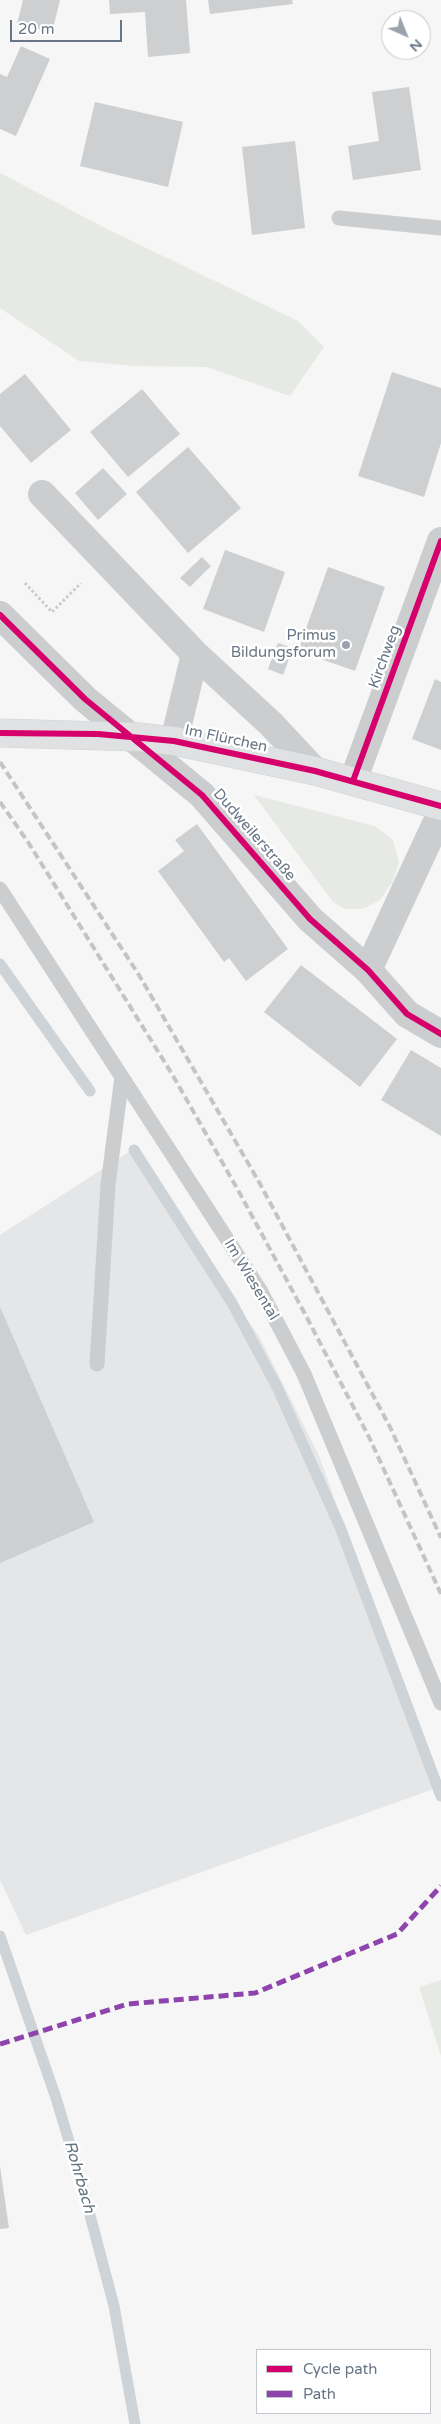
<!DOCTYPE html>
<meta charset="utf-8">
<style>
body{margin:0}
#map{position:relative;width:441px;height:2424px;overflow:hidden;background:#f6f6f6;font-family:"Varela Round",sans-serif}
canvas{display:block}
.legend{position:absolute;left:256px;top:2349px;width:175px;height:65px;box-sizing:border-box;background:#fff;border:1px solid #c3c8ce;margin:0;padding:6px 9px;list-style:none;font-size:15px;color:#687584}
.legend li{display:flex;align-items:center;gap:10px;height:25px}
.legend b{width:25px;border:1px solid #c3c8ce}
.north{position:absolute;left:381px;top:10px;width:50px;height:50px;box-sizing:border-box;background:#fff;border:1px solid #c3c8ce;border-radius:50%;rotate:136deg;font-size:14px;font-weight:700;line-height:20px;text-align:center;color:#687584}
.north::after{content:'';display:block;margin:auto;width:18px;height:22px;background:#9aa2ac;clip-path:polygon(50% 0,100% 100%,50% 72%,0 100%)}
.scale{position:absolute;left:10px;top:20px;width:112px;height:22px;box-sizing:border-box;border:2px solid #687584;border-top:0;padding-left:6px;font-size:15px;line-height:18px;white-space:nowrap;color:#687584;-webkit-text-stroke:4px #fff;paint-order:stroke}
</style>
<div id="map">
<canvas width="441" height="2424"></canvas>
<ul class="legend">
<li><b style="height:6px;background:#d6006c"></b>Cycle path</li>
<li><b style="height:6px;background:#8e44ad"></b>Path</li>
</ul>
<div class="north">N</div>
<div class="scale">20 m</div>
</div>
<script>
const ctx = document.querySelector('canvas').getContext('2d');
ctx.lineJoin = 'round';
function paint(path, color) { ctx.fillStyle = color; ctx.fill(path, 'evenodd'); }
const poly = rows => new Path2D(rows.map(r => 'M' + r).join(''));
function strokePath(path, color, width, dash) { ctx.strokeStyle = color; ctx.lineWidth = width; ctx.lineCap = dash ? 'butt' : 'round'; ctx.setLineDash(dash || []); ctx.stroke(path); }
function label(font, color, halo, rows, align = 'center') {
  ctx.font = font + ' "Varela Round",sans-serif'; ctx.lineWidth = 5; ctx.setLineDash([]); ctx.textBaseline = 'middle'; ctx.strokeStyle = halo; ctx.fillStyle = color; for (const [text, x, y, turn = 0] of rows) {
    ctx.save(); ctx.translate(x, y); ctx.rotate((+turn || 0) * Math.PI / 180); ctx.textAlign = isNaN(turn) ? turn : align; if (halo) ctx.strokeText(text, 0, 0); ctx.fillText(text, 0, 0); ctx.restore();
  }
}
paint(poly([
 [129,1152,260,1338,319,1456,439,1787,26,1935,0,1880,0,1235]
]), '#e5e6e7');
paint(poly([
 [0,173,109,230,298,321,324,347,290,396,207,367,135,366,79,361,0,308],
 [254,795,375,826,393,840,399,862,393,881,380,900,363,909,345,909,333,902],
 [441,1980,441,2056,419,1987]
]), '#e6e9e4');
strokePath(poly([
 [0,964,90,1091],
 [134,1150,232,1303,277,1387,340,1527,441,1796],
 [0,1936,56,2098,81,2181,114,2306,135,2424]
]), '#cdd3d7', 11);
paint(poly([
 [23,0,60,0,52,32,17,24],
 [109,0,186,0,190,53,148,57,145,12,110,14],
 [208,0,292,0,293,4,210,14],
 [21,46,50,59,16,136,0,129,0,74,7,77],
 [409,87,421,170,353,180,348,146,379,141,372,92],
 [95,102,183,122,168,187,80,166],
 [295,141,305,228,252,235,242,147],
 [392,372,441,388,441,443,424,497,358,476],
 [25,374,71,430,31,463,0,426,0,394],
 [142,389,180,434,128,477,90,432],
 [188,447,241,508,188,553,136,492],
 [103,468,127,494,98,520,75,493],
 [225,550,285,572,264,632,203,609],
 [202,557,211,566,190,587,180,578],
 [328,567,385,587,355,671,298,651],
 [278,643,293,648,283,675,268,669],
 [435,679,441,682,441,750,412,739],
 [197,824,288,949,246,981,229,958,224,962,158,871,184,851,175,840],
 [301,965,397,1039,360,1087,264,1012],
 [411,1050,441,1068,441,1136,381,1100],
 [0,1307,94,1522,0,1563],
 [0,2166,9,2228,0,2229]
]), '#cdcfd0');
const secondary = poly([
 [139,737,174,741,315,771,441,806]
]);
strokePath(secondary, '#d2d3d4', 29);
strokePath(poly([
 [25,583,52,612,81,583]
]), '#cacbcc', 3, [2.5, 2.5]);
strokePath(poly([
 [339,218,441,228],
 [0,889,260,1290,304,1374,441,1703],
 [97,1364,108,1185,122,1077]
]), '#cccdcf', 15);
strokePath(poly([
 [42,494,195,654,271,724,315,771],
 [0,615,85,699,202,795,310,919,368,970,407,1014,441,1034],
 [174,741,195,654],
 [353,781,441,541],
 [368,970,441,813]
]), '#cccdcf', 28);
strokePath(secondary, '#e0e1e2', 28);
strokePath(poly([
 [0,762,139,975,259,1182,390,1427,441,1538],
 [0,802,28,842,172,1074,238,1190,305,1314,369,1437,441,1594]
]), '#c3c4c5', 4, [8, 4]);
const secondaryBridge = poly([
 [0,733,139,737]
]);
strokePath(secondaryBridge, '#d2d3d4', 29, []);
strokePath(secondaryBridge, '#e0e1e2', 28);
strokePath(poly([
 [0,2044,128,2004,255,1993,397,1934,441,1886]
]), '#8e44ad', 5, [10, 5]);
strokePath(poly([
 [0,615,85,699,202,795,310,919,368,970,407,1014,441,1034],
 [0,733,98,734,174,741,315,771,441,806],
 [353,781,441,541]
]), '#d6006c', 6);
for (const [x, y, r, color] of [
 [346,645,5,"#9aa2ac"]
]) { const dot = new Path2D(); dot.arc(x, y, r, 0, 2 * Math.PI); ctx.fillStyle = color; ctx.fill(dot); strokePath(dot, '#fff', 2); }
label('15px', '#687584', '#fff', [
 ["Primus",336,636],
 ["Bildungsforum",336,653]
], 'right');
label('15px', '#687584', '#fff', [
 ["Kirchweg",385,657,-70],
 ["Im Flürchen",226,739,12],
 ["Dudweilerstraße",254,835,49],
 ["Im Wiesental",251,1280,59]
]);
label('italic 16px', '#64767f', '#fff', [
 ["Rohrbach",79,2177,74]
]);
</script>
